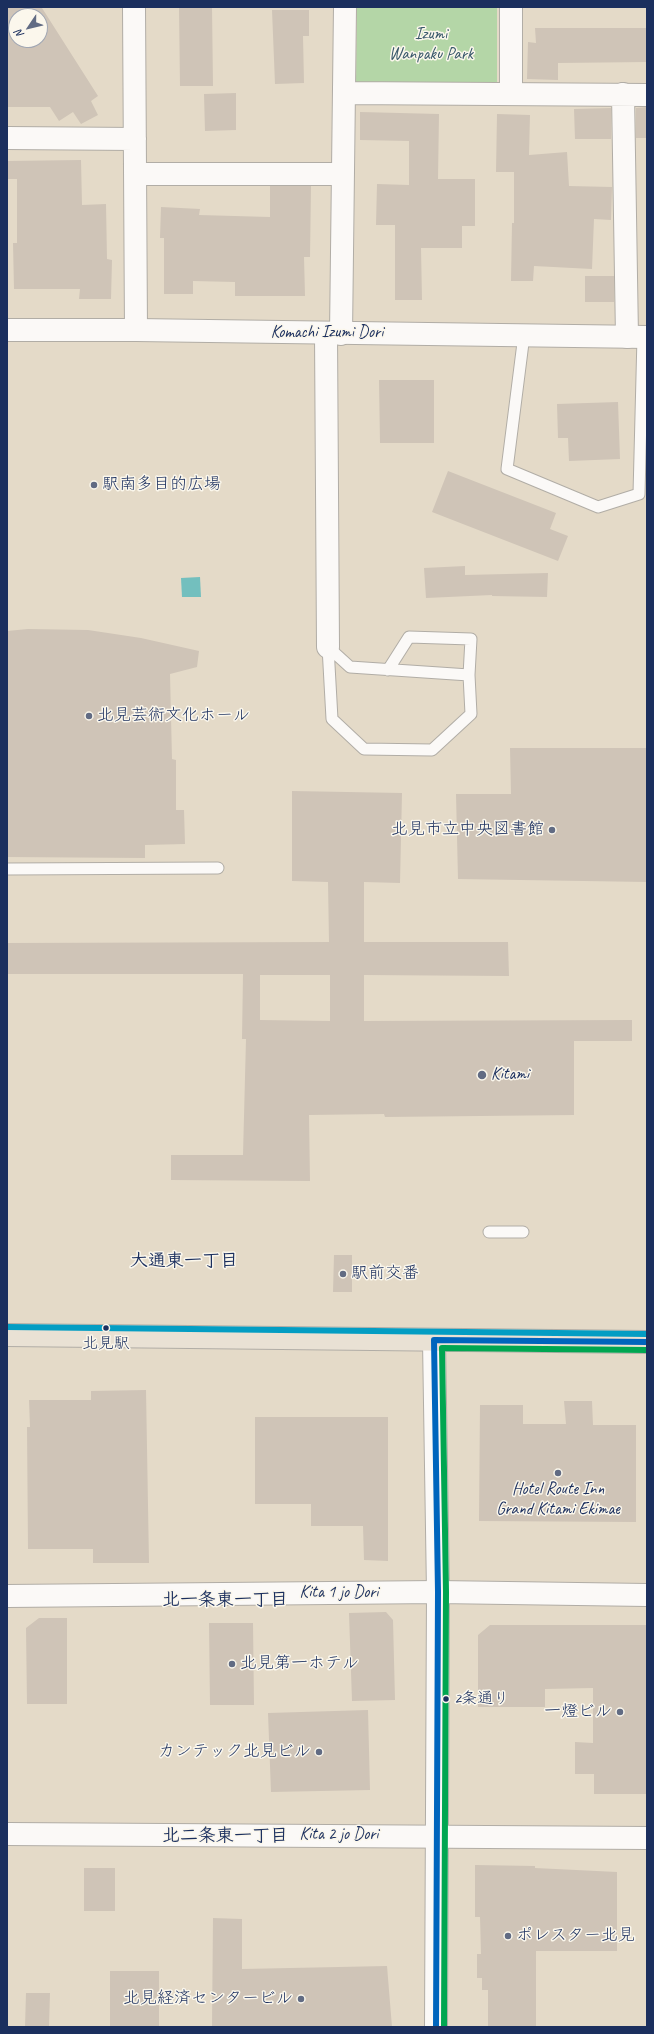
<!DOCTYPE html>
<meta charset="utf-8">
<style>
body{margin:0}
#map{position:relative;width:654px;height:2034px;overflow:hidden;background:#e4dac8;font-family:Caveat,sans-serif}
canvas{display:block}
.frame{position:absolute;inset:0;border:8px solid #1b2f5e;pointer-events:none}
.north{position:absolute;left:8px;top:8px;width:40px;height:40px;box-sizing:border-box;background:#fbf7ec;border:1px solid #a1a7b3;border-radius:50%;rotate:235deg;font-size:11px;font-weight:700;line-height:16px;text-align:center;color:#1b2f5e}
.north::after{content:'';display:block;margin:auto;width:14px;height:18px;background:#616b83;clip-path:polygon(50% 0,100% 100%,50% 72%,0 100%)}
</style>
<div id="map">
<canvas width="654" height="2034"></canvas>
<div class="frame"></div>
<div class="north">N</div>
</div>
<script>
const ctx = document.querySelector('canvas').getContext('2d');
ctx.lineJoin = 'round';
function paint(path, color) { ctx.fillStyle = color; ctx.fill(path, 'evenodd'); }
const poly = rows => new Path2D(rows.map(r => 'M' + r).join(''));
function strokePath(path, color, width, dash) { ctx.strokeStyle = color; ctx.lineWidth = width; ctx.lineCap = dash ? 'butt' : 'round'; ctx.setLineDash(dash || []); ctx.stroke(path); }
function label(font, color, halo, rows, align = 'center') {
  ctx.font = font + ' Caveat,"Klee One",sans-serif'; ctx.lineWidth = 3; ctx.setLineDash([]); ctx.textBaseline = 'middle'; ctx.strokeStyle = halo; ctx.fillStyle = color; for (const [text, x, y, turn = 0] of rows) {
    ctx.save(); ctx.translate(x, y); ctx.rotate((+turn || 0) * Math.PI / 180); ctx.textAlign = isNaN(turn) ? turn : align; if (halo) ctx.strokeText(text, 0, 0); ctx.fillText(text, 0, 0); ctx.restore();
  }
}
paint(poly([
 [357,7,497,7,497,82,356,83]
]), '#b4d6a7');
paint(poly([
 [200,577,201,597,182,597,181,578]
]), '#73bfbe');
paint(poly([
 [7,7,42,8,98,96,91,101,98,115,81,124,73,112,59,121,50,107,7,107],
 [16,16,40,16,40,40,16,40],
 [179,7,212,7,213,86,180,86],
 [272,10,309,10,309,36,303,36,304,83,275,84],
 [535,28,647,28,647,62,558,63,558,80,527,79,528,42,536,43],
 [236,93,236,130,205,131,204,94],
 [647,107,647,138,636,138,636,108],
 [611,108,611,139,575,139,574,109],
 [360,112,439,114,438,179,475,179,475,226,462,226,462,248,421,248,422,300,395,300,395,225,376,225,377,184,409,185,409,141,360,140],
 [497,114,530,115,529,155,567,152,569,186,612,187,611,220,594,219,592,269,534,266,533,281,511,281,512,223,514,223,514,172,496,172],
 [81,160,82,205,106,204,107,259,112,260,111,299,79,299,80,289,14,289,13,243,17,243,17,179,7,179,7,161],
 [270,186,311,186,310,257,304,257,305,296,235,296,235,282,193,281,193,294,164,294,164,238,160,238,161,207,200,209,199,215,270,217],
 [585,276,614,276,614,302,585,302],
 [379,380,434,380,434,443,380,443],
 [618,402,620,459,569,461,568,438,558,438,557,404],
 [448,471,556,513,550,529,568,536,558,561,432,512],
 [465,566,465,575,548,573,547,597,492,596,492,595,426,598,424,568],
 [28,629,88,630,141,638,199,651,197,667,170,674,172,759,176,760,176,810,184,810,185,844,145,845,145,858,7,857,7,631],
 [510,748,647,748,647,882,458,879,456,794,511,794],
 [292,791,402,793,400,883,364,882,364,942,508,942,509,976,364,975,364,1021,632,1020,632,1041,574,1041,574,1115,385,1117,384,1114,309,1115,310,1181,171,1180,171,1155,243,1155,246,1039,242,1039,243,974,7,974,7,943,329,942,328,882,292,881],
 [260,975,330,975,330,1021,260,1020],
 [334,1255,352,1255,352,1292,333,1292],
 [146,1390,149,1563,93,1563,93,1549,28,1549,27,1427,30,1427,29,1400,91,1400,91,1391],
 [564,1401,592,1401,593,1425,636,1425,636,1522,479,1521,480,1405,523,1405,523,1424,566,1424],
 [255,1417,388,1417,388,1561,364,1560,363,1526,311,1526,311,1504,255,1504],
 [386,1612,393,1620,395,1700,352,1701,349,1613],
 [39,1618,67,1618,67,1704,27,1704,26,1628],
 [209,1623,253,1623,254,1705,210,1705],
 [490,1625,646,1625,646,1794,594,1794,594,1774,575,1774,575,1742,593,1743,593,1688,545,1689,545,1707,478,1707,478,1635],
 [368,1710,370,1790,271,1792,268,1713],
 [475,1865,535,1866,535,1868,617,1872,617,1951,536,1951,536,2027,488,2027,488,1990,482,1990,482,1978,477,1978,477,1954,481,1954,480,1917,475,1917],
 [84,1868,115,1868,115,1911,84,1911],
 [213,1918,242,1919,242,1969,387,1966,392,2027,212,2027],
 [110,1971,159,1971,159,2027,110,2027],
 [26,1993,50,1993,49,2027,25,2027]
]), '#cfc4b7');
const service = poly([
 [524,335,507,469,598,507,639,494,643,337],
 [328,647,350,667,469,675,471,714,432,750,364,749,332,719,328,647],
 [388,670,409,637,471,639,469,675],
 [7,869,218,868],
 [489,1232,523,1232]
]);
const minor = poly([
 [134,7,136,330],
 [345,93,647,95],
 [511,94,511,7],
 [623,94,627,337],
 [7,138,135,139],
 [135,174,343,174],
 [326,334,328,647],
 [341,334,345,7],
 [7,1596,438,1592,647,1595],
 [7,1834,647,1838]
]);
const tertiary = poly([
 [7,330,136,330,647,337],
 [434,1340,438,1592,436,2027]
]);
const trunk = poly([
 [7,1335,647,1342]
]);
strokePath(service, '#b1ada6', 13);
strokePath(minor, '#b1ada6', 24);
strokePath(tertiary, '#b1ada6', 24);
strokePath(trunk, '#b1ada6', 24);
strokePath(service, '#fbf9f7', 11);
strokePath(minor, '#fbf9f7', 22);
strokePath(tertiary, '#fbf9f7', 22);
strokePath(trunk, '#e9e1d4', 22);
strokePath(poly([
 [436,2027,438,1592,434,1340,647,1342]
]), '#0065bd', 6);
strokePath(poly([
 [444,2027,446,1592,442,1348,647,1350]
]), '#00a651', 6);
strokePath(poly([
 [7,1327,647,1334]
]), '#039dc3', 6);
for (const [x, y, r, color] of [
 [94,485,4,"#616b83"],
 [89,716,4,"#616b83"],
 [552,830,4,"#616b83"],
 [482,1075,5,"#616b83"],
 [343,1274,4,"#616b83"],
 [106,1328,3.5,"#1b2f5e"],
 [558,1473,4,"#616b83"],
 [232,1664,4,"#616b83"],
 [446,1699,3.5,"#1b2f5e"],
 [620,1712,4,"#616b83"],
 [319,1752,4,"#616b83"],
 [508,1936,4,"#616b83"],
 [301,1999,4,"#616b83"]
]) { const dot = new Path2D(); dot.arc(x, y, r, 0, 2 * Math.PI); ctx.fillStyle = color; ctx.fill(dot); strokePath(dot, '#fbf7ec', 1.5); }
label('16px', '#1b2f5e', '#fbf7ec', [
 ["北見駅",106,1344],
 ["2条通り",454,1699,"left"]
]);
label('17px', '#38586a', '#fbf7ec', [
 ["Izumi",431,35],
 ["Wanpaku Park",431,55]
]);
label('17px', '#1b2f5e', '#fbf7ec', [
 ["Komachi Izumi Dori",327,333],
 ["Kita 1 jo Dori",339,1593],
 ["Kita 2 jo Dori",339,1835]
]);
label('17px', '#1b2f5e', '#fbf7ec', [
 ["駅南多目的広場",102,485],
 ["北見芸術文化ホール",97,716],
 ["北見市立中央図書館",544,830,"right"],
 ["Kitami",491,1075],
 ["駅前交番",351,1274],
 ["Hotel Route Inn",558,1490,"center"],
 ["Grand Kitami Ekimae",558,1510,"center"],
 ["北見第一ホテル",240,1664],
 ["一燈ビル",612,1712,"right"],
 ["カンテック北見ビル",311,1752,"right"],
 ["ポレスター北見",516,1936],
 ["北見経済センタービル",293,1999,"right"]
], 'left');
label('bold 18px', '#1b2f5e', '#fbf7ec', [
 ["大通東一丁目",184,1261],
 ["北一条東一丁目",225,1600],
 ["北二条東一丁目",225,1836]
]);
</script>
